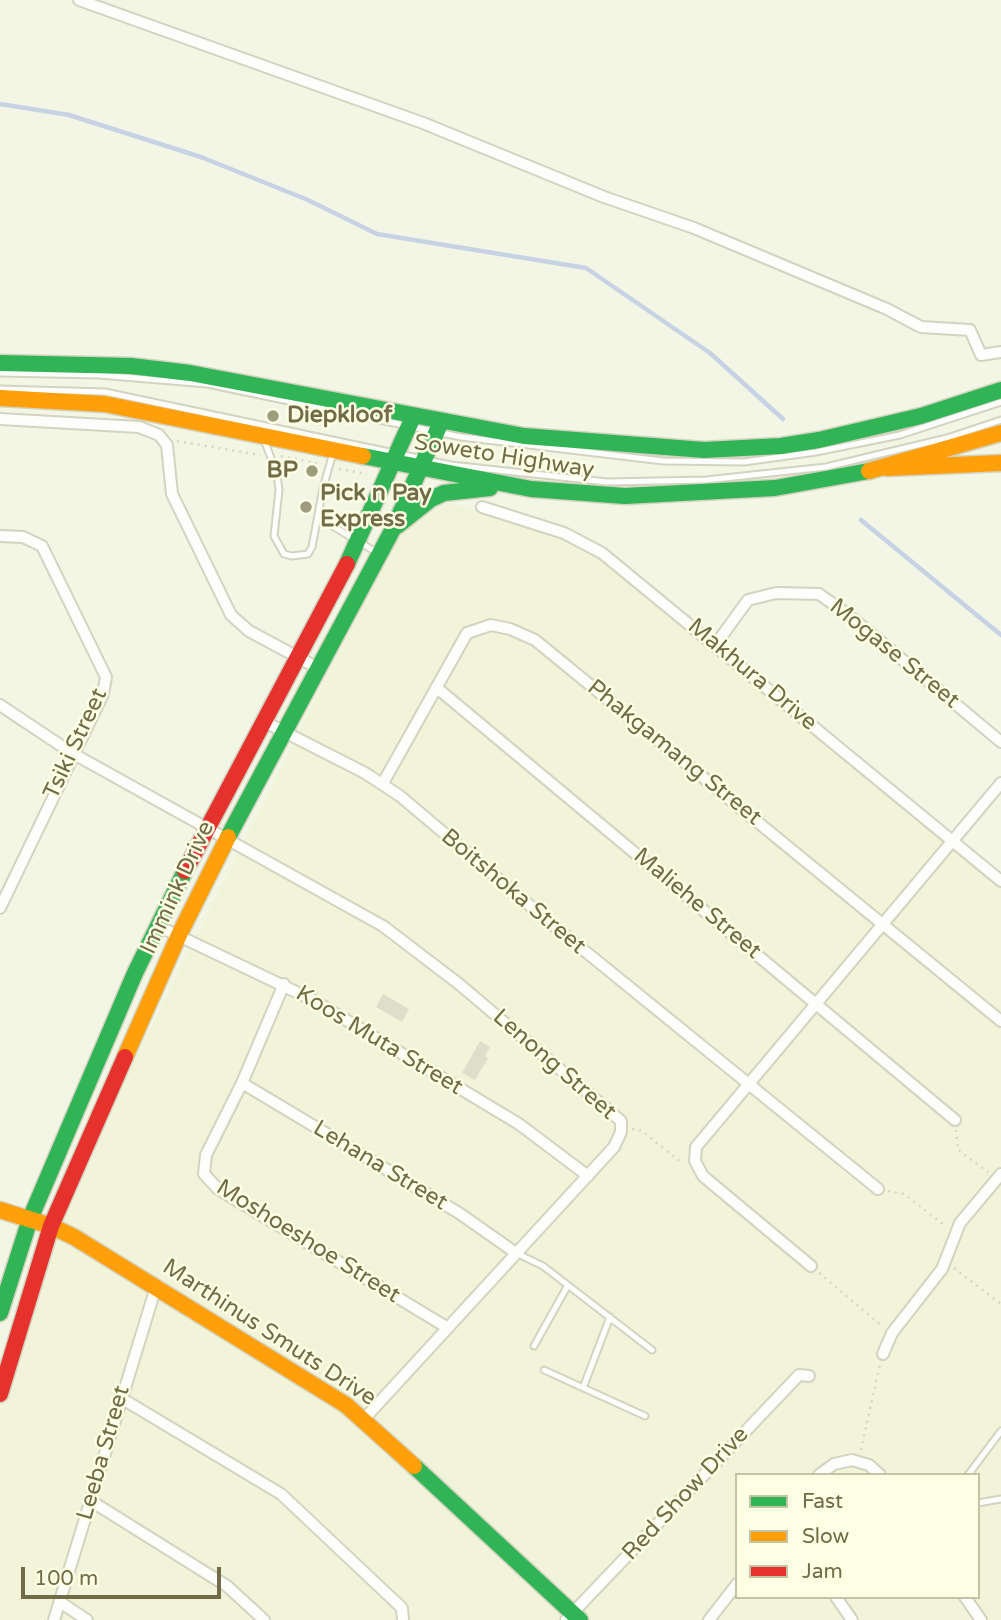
<!DOCTYPE html>
<style>
body{margin:0}
#map{position:relative;width:1001px;height:1620px;overflow:hidden;background:#f3f6e5;font-family:"Varela Round",sans-serif}
canvas{display:block}
.legend{position:absolute;left:735px;top:1473px;width:245px;height:126px;box-sizing:border-box;background:#fcffe4;border:2px solid #c4c4a5;margin:0;padding:9px 12px;list-style:none;font-size:21px;color:#716c47}
.legend li{display:flex;align-items:center;gap:14px;height:35px}
.legend b{width:35px;border:2px solid #c4c4a5}
.scale{position:absolute;left:21px;top:1567px;width:200px;height:32px;box-sizing:border-box;border:4px solid #716c47;border-top:0;padding-left:9px;font-size:21px;line-height:24px;white-space:nowrap;color:#716c47;-webkit-text-stroke:5px #fcffe4;paint-order:stroke}
</style>
<div id="map">
<canvas width="1001" height="1620"></canvas>
<ul class="legend">
<li><b style="height:9px;background:#30b455"></b>Fast</li>
<li><b style="height:9px;background:#ff9f0a"></b>Slow</li>
<li><b style="height:9px;background:#e5322d"></b>Jam</li>
</ul>
<div class="scale">100 m</div>
</div>
<script>
const ctx = document.querySelector('canvas').getContext('2d');
ctx.lineJoin = 'round';
function paint(path, color) { ctx.fillStyle = color; ctx.fill(path, 'evenodd'); }
const poly = rows => new Path2D(rows.map(r => 'M' + r).join(''));
function strokePath(path, color, width, dash) { ctx.strokeStyle = color; ctx.lineWidth = width; ctx.lineCap = dash ? 'butt' : 'round'; ctx.setLineDash(dash || []); ctx.stroke(path); }
function label(font, color, halo, rows, align = 'center') {
  ctx.font = font + ' "Varela Round",sans-serif'; ctx.lineWidth = 5; ctx.setLineDash([]); ctx.textBaseline = 'middle'; ctx.strokeStyle = halo; ctx.fillStyle = color; for (const [text, x, y, turn = 0] of rows) {
    ctx.save(); ctx.translate(x, y); ctx.rotate((+turn || 0) * Math.PI / 180); ctx.textAlign = isNaN(turn) ? turn : align; if (halo) ctx.strokeText(text, 0, 0); ctx.fillText(text, 0, 0); ctx.restore();
  }
}
paint(poly([
 [438,499,587,543,1001,884,1001,1620,0,1620,0,1394,51,1226,405,520],
 [737,1475,978,1475,978,1597,737,1597]
]), '#f1f4d8');
strokePath(poly([
 [0,104,69,115,201,157,308,200,377,234,586,268,710,353,783,419],
 [861,520,1001,635]
]), '#c7d3e4', 4.5);
paint(poly([
 [383,994,409,1009,402,1022,376,1007],
 [480,1041,490,1047,485,1056,488,1058,475,1080,462,1073]
]), '#dedecb');
const lane = poly([
 [0,373,99,375,207,384,461,437,663,461,744,462,816,452,900,435,1001,402],
 [0,389,105,392,451,465,607,482,706,480,826,467,947,438,1001,420],
 [263,437,277,474,279,490,274,536,284,554,292,556,308,554,312,547,323,488,333,453],
 [319,518,376,552],
 [516,1253,543,1266,652,1350],
 [534,1346,568,1285],
 [544,1370,645,1416],
 [583,1388,610,1317],
 [968,1475,1001,1431],
 [978,1503,1001,1499]
]);
const street = poly([
 [79,0,423,123,604,197,694,228,887,309,921,327,970,330,981,355,1001,352],
 [0,419,139,427,159,435,167,445,172,494,231,615,249,631,316,667],
 [482,507,564,533,602,553,1001,881],
 [0,536,23,537,42,546,106,677,103,694,0,908],
 [716,644,748,600,776,593,819,594,850,616,1001,742],
 [437,688,955,1120],
 [0,705,72,753,383,926,459,984,621,1121,621,1132,614,1147,364,1419],
 [263,721,365,773,400,796,559,930,878,1189],
 [383,783,467,633,491,625,510,629,535,640,1001,1021],
 [158,926,311,999,519,1124,588,1176],
 [284,984,242,1083,206,1155,204,1174,218,1189,448,1328],
 [242,1083,459,1213,516,1253],
 [811,1266,703,1176,695,1161,696,1147,1001,783],
 [883,1354,892,1333,942,1269,960,1223,1001,1174],
 [121,1398,281,1494,402,1608,403,1620],
 [819,1475,834,1464,852,1460,869,1465,880,1475],
 [91,1501,227,1586,264,1620],
 [836,1597,852,1620],
 [965,1597,981,1620],
 [60,1602,87,1620],
 [54,1620,156,1287],
 [566,1620,799,1375,809,1376],
 [709,1620,737,1584]
]);
const fast = poly([
 [0,363,131,366,190,373,524,436,704,450,781,446,819,440,921,416,1001,390],
 [363,456,531,489,625,496,775,488,869,471],
 [397,526,431,499,444,493,490,488],
 [347,564,413,417],
 [228,837,393,529,441,422],
 [0,1313,30,1219,135,973,185,871],
 [414,1466,580,1620]
]);
const slow = poly([
 [0,398,105,404,363,456],
 [887,468,1001,463],
 [869,471,1001,433],
 [125,1057,179,935,228,837],
 [0,1210,51,1226,74,1237,346,1405,414,1466]
]);
const jam = poly([
 [185,871,347,564],
 [0,1394,51,1226,125,1057]
]);
strokePath(lane, '#d3d3c0', 9);
strokePath(street, '#d3d3c0', 14);
strokePath(fast, '#d2d2bf', 19);
strokePath(slow, '#d2d2bf', 19);
strokePath(jam, '#d2d2bf', 19);
strokePath(poly([
 [177,441,260,455],
 [281,456,319,464],
 [339,469,367,474],
 [632,1129,642,1131,678,1160,685,1160],
 [956,1130,958,1150,988,1172],
 [888,1191,904,1194,947,1227],
 [954,1268,1001,1304],
 [819,1273,883,1327],
 [861,1450,880,1364]
]), '#d6d5c7', 2.5, [2, 5]);
strokePath(lane, '#fdfefb', 5);
strokePath(street, '#fdfefb', 10);
strokePath(fast, '#30b455', 16);
strokePath(slow, '#ff9f0a', 16);
strokePath(jam, '#e5322d', 16);
for (const [x, y, r, color] of [
 [273,416,7,"#9e9c7e"],
 [312,471,7,"#9e9c7e"],
 [306,507,7,"#9e9c7e"]
]) { const dot = new Path2D(); dot.arc(x, y, r, 0, 2 * Math.PI); ctx.fillStyle = color; ctx.fill(dot); strokePath(dot, '#fcffe4', 2.5); }
label('bold 23px', '#716c47', '#fcffe4', [
 ["Diepkloof",287,416],
 ["BP",298,471,"right"],
 ["Pick n Pay",320,494],
 ["Express",320,520]
], 'left');
label('23px', '#716c47', '#fcffe4', [
 ["Soweto Highway",504,457,9],
 ["Mogase Street",894,654,39],
 ["Makhura Drive",752,675,40],
 ["Tsiki Street",76,744,-65],
 ["Phakgamang Street",674,753,39],
 ["Immink Drive",178,888,-65],
 ["Boitshoka Street",513,892,40],
 ["Maliehe Street",697,904,40],
 ["Koos Muta Street",379,1041,31],
 ["Lenong Street",554,1065,41],
 ["Lehana Street",380,1166,31],
 ["Moshoeshoe Street",308,1242,32],
 ["Marthinus Smuts Drive",269,1333,33],
 ["Leeba Street",104,1453,-74],
 ["Red Show Drive",686,1494,-47]
]);
</script>
